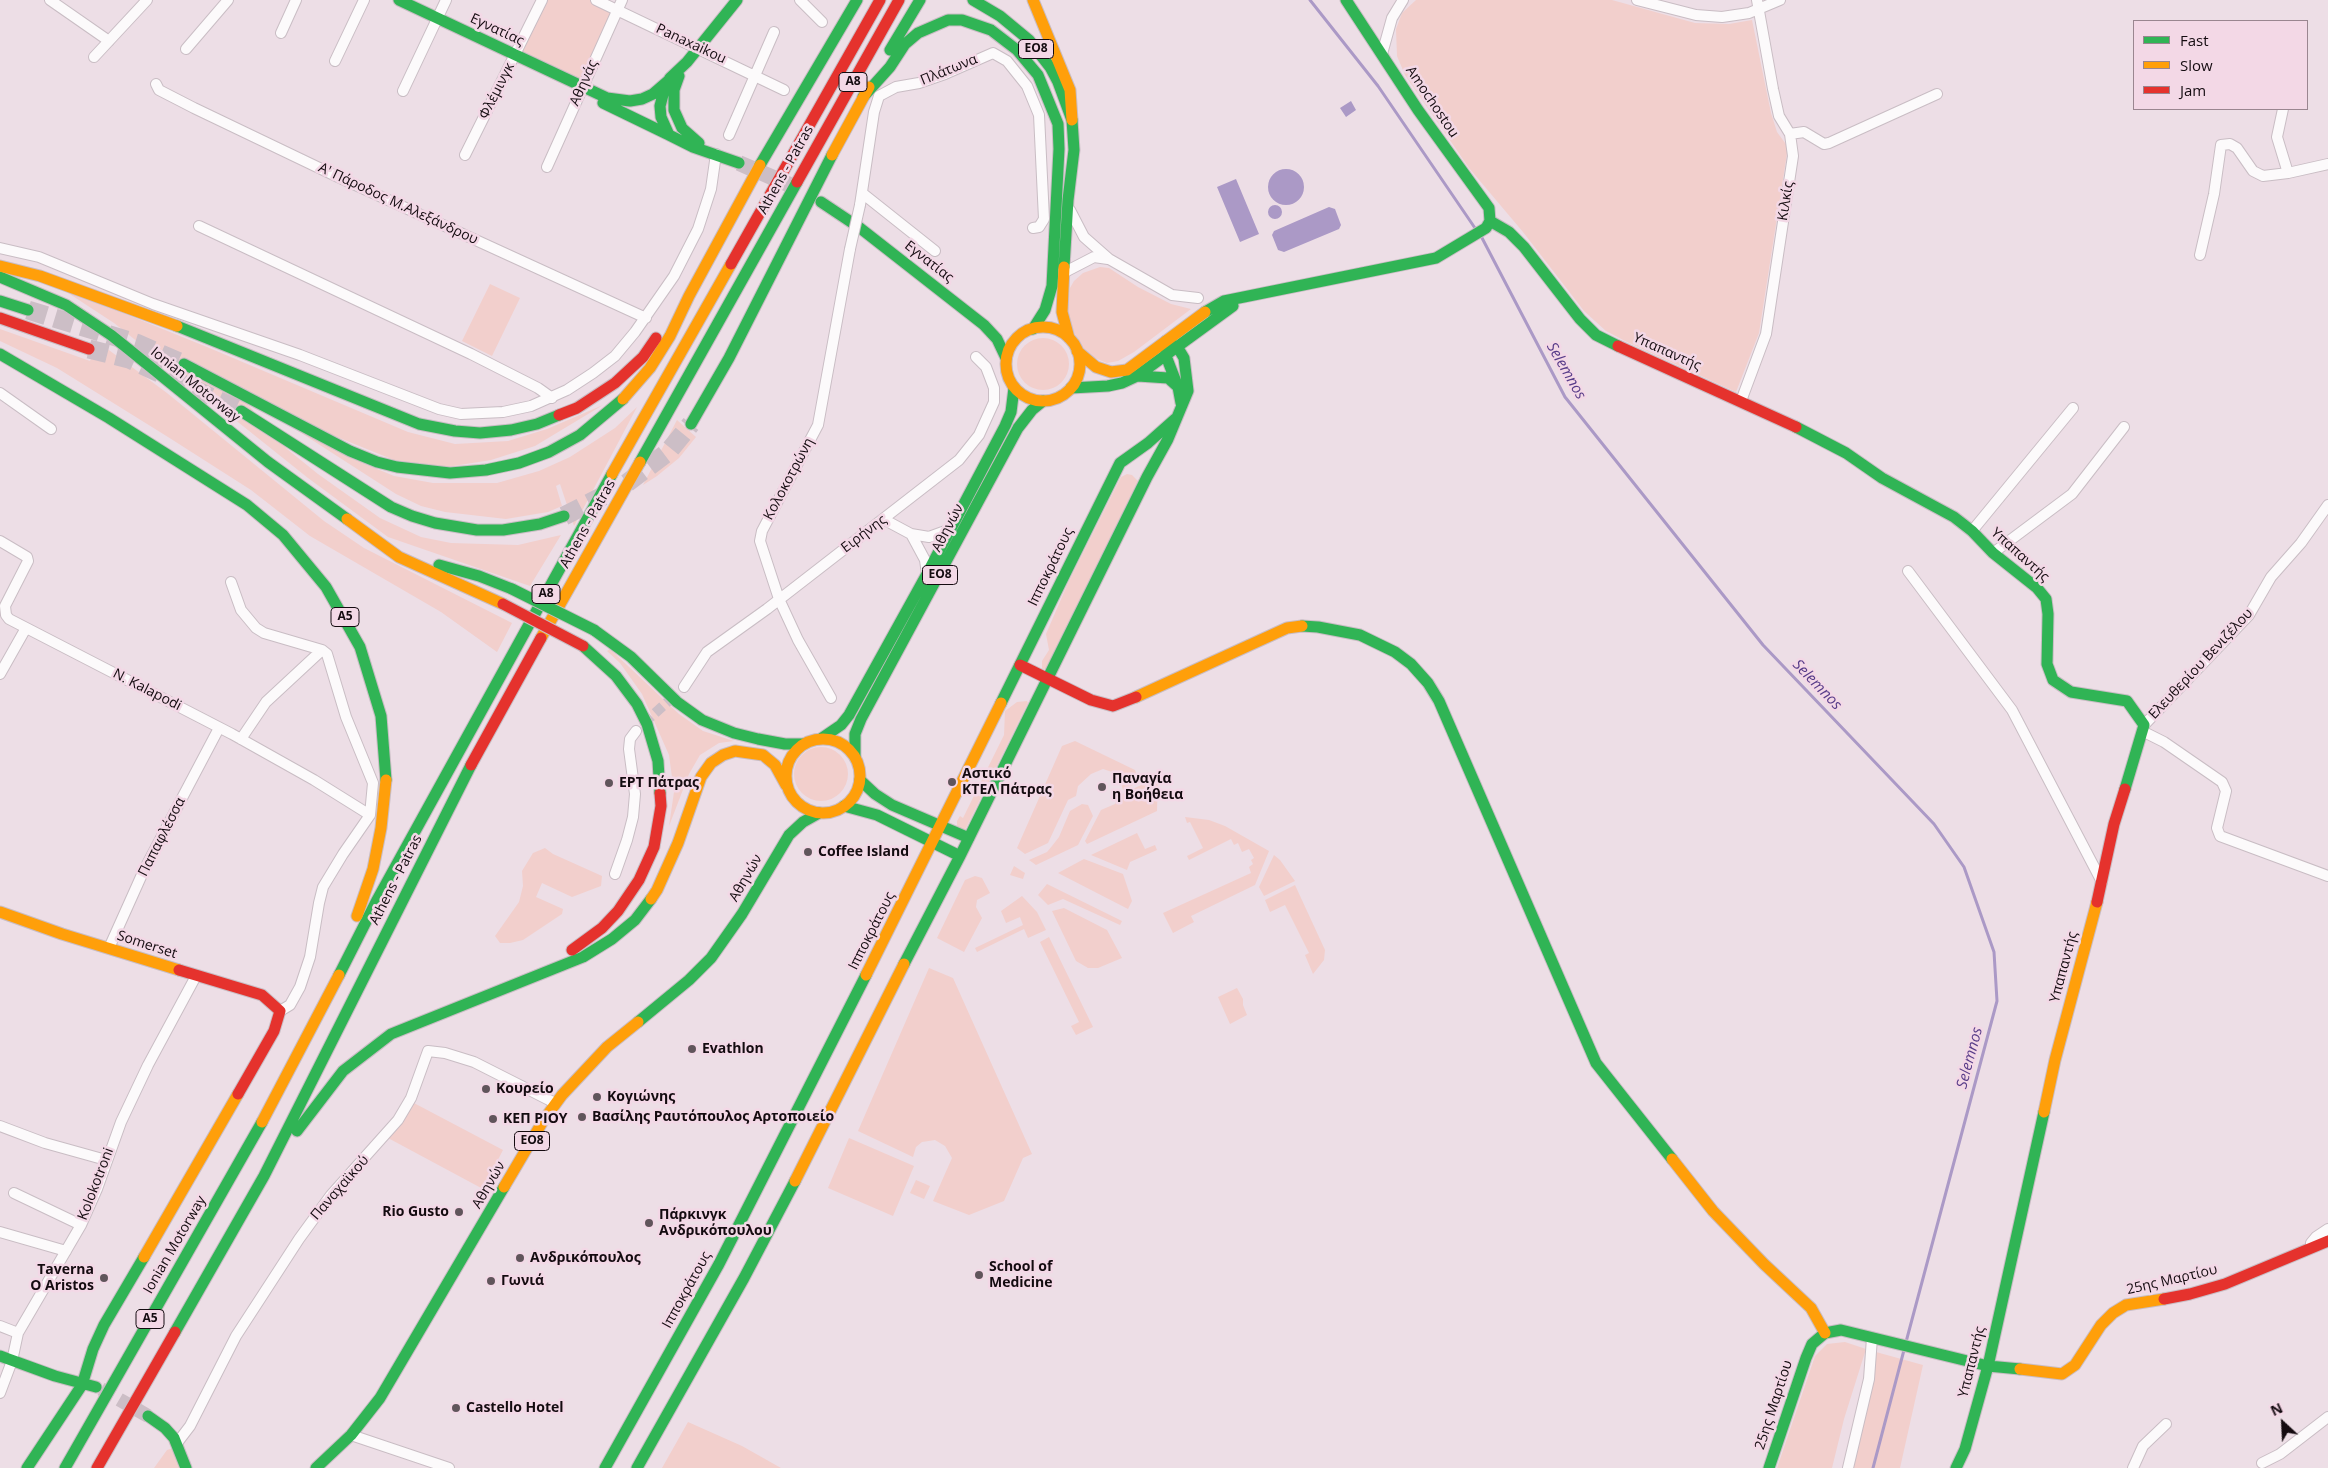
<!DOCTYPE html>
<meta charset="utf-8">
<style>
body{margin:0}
#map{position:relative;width:2328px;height:1468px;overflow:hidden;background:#eddee6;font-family:"Open Sans",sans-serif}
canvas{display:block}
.legend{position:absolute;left:2133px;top:20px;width:175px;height:90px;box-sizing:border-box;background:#f3d8e6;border:1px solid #9a8690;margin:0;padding:6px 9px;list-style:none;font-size:15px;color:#140b10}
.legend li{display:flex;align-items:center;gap:10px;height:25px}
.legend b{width:25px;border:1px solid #9a8690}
.north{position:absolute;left:2258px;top:1398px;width:50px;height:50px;-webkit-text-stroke:4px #f3d8e6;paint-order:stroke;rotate:335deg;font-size:14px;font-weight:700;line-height:20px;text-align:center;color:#140b10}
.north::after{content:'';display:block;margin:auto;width:18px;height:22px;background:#140b10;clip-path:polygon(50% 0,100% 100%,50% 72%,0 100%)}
</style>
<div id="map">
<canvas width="2328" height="1468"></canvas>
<ul class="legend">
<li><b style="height:6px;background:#30b455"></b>Fast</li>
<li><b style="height:6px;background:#ff9f0a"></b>Slow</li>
<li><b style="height:6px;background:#e5322d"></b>Jam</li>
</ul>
<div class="north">N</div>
</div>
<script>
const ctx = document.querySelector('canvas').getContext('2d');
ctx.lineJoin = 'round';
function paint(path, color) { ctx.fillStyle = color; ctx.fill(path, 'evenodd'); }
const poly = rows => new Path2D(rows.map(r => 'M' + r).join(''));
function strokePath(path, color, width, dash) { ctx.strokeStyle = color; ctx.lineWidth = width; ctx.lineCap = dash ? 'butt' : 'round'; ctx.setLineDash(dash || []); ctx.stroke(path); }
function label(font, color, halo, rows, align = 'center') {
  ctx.font = font + ' "Open Sans",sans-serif'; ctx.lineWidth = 5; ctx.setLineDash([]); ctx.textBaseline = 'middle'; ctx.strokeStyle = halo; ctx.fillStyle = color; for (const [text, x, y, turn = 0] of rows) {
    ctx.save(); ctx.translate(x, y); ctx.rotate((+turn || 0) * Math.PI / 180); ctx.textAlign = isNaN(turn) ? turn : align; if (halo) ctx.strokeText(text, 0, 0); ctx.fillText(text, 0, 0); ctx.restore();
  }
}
paint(poly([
 [542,0,596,0,618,10,582,88,515,55],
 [1416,0,1612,0,1695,23,1729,24,1752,20,1771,113,1777,132,1788,147,1759,333,1736,392,1627,342,1606,331,1584,311,1523,232,1469,168,1405,75,1397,56,1396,29,1402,13],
 [1100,267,1109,268,1138,287,1171,304,1191,309,1134,352,1118,361,1107,363,1092,357,1082,348,1067,318,1070,288,1074,281,1083,273],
 [490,284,520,298,492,356,462,341],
 [59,287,207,347,408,432,455,444,508,441,547,429,603,405,535,446,491,460,447,467,394,460,243,399,287,449,318,474,380,518,421,537,451,543,518,545,561,535,530,586,388,537,308,478,114,323],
 [0,329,90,361,98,342,167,393,324,521,364,548,512,623,497,652,441,612,310,536,251,490,168,437,57,368,0,341],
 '1017 364a26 26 0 1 1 52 0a26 26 0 1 1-52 0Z',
 [637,407,574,526,560,484,556,486,562,506,548,512,506,519,445,512,421,506,396,494,295,429,353,459,394,476,433,483,497,483,539,471,570,457,615,428],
 [677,420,696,437,679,458,657,476,643,485],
 [1127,474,1132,475,1138,481,1046,669,1042,669,1042,661,1049,650,1046,634,1068,583,1121,477],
 [610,649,679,714,703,731,734,741,719,743,700,755,689,774,669,826,674,792,669,755,642,694,620,663,607,651],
 [1027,701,1028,703,965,830,957,827,957,821,960,816,963,818,1004,735,1005,711,1017,702],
 [1075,741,1135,770,1139,782,1123,790,1118,774,1103,769,1091,774,1078,786,1076,796,1068,800,1048,843,1025,854,1017,848,1062,746],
 '794 774a27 27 0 1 1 54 0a27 27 0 1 1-54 0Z',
 [1158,777,1157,811,1087,844,1085,841,1101,810,1115,804,1120,795],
 [1082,804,1088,805,1093,816,1078,845,1036,865,1029,860,1047,852,1052,846,1059,837,1070,811],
 [1185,817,1209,820,1225,826,1269,851,1255,885,1191,916,1194,922,1173,933,1163,913,1251,873,1249,867,1253,864,1251,860,1254,858,1249,849,1242,852,1238,843,1234,845,1231,839,1189,860,1187,856,1203,848,1190,822,1187,823],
 [1137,833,1145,849,1155,845,1157,850,1130,862,1127,870,1091,855],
 [545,848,553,854,602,876,601,886,572,897,542,883,536,897,563,909,562,914,523,940,510,943,500,943,495,936,519,902,523,886,522,871,533,853],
 [1274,855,1280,860,1295,881,1264,896,1259,887],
 [1084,859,1123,874,1132,901,1128,909,1058,873],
 [1014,866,1025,873,1023,879,1010,875],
 [975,876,982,878,990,893,977,900,976,907,982,918,964,952,937,938,965,880],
 [1047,884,1122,921,1120,925,1063,899,1048,905,1038,895],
 [1295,885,1325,950,1324,960,1313,974,1305,955,1309,953,1285,905,1270,912,1265,900],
 [1022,896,1037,912,1046,930,1028,938,1024,929,977,952,975,948,1023,925,1020,917,1006,923,1001,911],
 [1064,908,1107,930,1122,958,1098,968,1088,968,1076,961,1052,911],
 [1049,937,1093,1027,1076,1035,1071,1026,1079,1022,1040,942],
 [929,968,953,978,1032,1154,1023,1158,1004,1201,969,1215,933,1201,952,1158,945,1146,935,1140,922,1142,916,1147,913,1157,858,1131],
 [1237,988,1243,999,1243,1005,1247,1015,1230,1024,1218,997],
 [412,1102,503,1150,483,1189,388,1138],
 [849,1138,914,1166,893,1216,828,1188],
 [916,1180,930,1186,924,1199,910,1193],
 [1845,1342,1866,1349,1844,1419,1832,1468,1777,1468,1815,1356,1827,1344],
 [1876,1352,1923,1365,1900,1468,1853,1468],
 [688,1422,742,1446,781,1468,662,1468],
 [173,1448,179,1468,154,1468,167,1450]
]), '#f2cfcc');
paint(poly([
 [1351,101,1356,110,1346,117,1340,108],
 '1268 187a18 18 0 1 1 36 0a18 18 0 1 1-36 0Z',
 [1236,179,1259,234,1240,242,1217,187],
 '1268 212a7 7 0 1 1 14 0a7 7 0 1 1-14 0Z',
 [1329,207,1335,209,1341,225,1339,229,1284,252,1278,250,1272,235,1274,231]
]), '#ab99c6');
strokePath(poly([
 [1310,0,1378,86,1477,231],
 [1481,236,1565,397,1763,645,1934,824,1964,867,1994,952,1997,1001,1906,1342],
 [1873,1468,1904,1350]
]), '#ab99c6', 3);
strokePath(poly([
 [644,723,674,696]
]), '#ccbec6', 10, [10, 5]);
strokePath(poly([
 [101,1389,148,1416]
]), '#ccbec6', 14, [14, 7]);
strokePath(poly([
 [739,163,790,185]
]), '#ccbec6', 16, [16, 8]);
strokePath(poly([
 [28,310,136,343,184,364],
 [89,349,129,359,241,411],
 [627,483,668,452,691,424],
 [564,516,603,496]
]), '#ccbec6', 19, [19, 9]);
const street = poly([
 [50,0,109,41],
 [596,0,784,90],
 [800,0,822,22],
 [1637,0,1696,15,1722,17,1749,13,1780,0],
 [281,33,296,0],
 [186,49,228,0],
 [1382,54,1392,18,1403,0],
 [94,57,147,0],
 [335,61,364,0],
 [156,84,159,90,194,108,338,177,646,318],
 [403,91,446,0],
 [2283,109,2277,137,2288,173],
 [1790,134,1804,132,1824,144,1829,143,1937,94],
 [729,135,774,32],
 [465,155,542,0],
 [547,167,622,0],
 [862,193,935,251],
 [860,205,874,112,879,96,896,87,919,83,945,74,993,53,1007,61,1027,86,1039,115,1044,219,1039,227,1033,228],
 [1070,210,1084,237,1109,259,1172,295,1198,298],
 [199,226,471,354,538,388,552,398],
 [0,248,39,257,153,304,300,355,439,409,461,414,503,412,531,406,567,390,593,373,615,356,635,332,674,276,698,229,711,189,716,154],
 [2200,255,2214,194,2221,145,2230,144,2237,148,2253,171,2263,176,2288,173,2328,164],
 [1065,272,1094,257,1108,259],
 [0,393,51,429],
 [1741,401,1766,334,1793,156,1790,134,1779,116,1773,89,1757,0],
 [883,519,911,534,929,537,951,529],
 [1972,531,2073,408],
 [911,534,925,560,927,574],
 [0,541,27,557,28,561,5,606,6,615,9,619,232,734,314,780,370,815],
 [1993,553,2072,494,2124,427],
 [1908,571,2012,710,2102,882],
 [231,582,241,610,256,628,264,633,322,650,327,654,346,717,373,783,370,815,343,854,323,887,319,903,310,957,300,987,290,1005,280,1011],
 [0,674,26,628],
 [684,687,707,652,767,609,959,460,979,435,994,402,994,388,986,367,976,357],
 [831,698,798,640,779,599,760,541,762,531,818,425,850,249],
 [2144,725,2249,615,2271,577,2301,543,2328,505],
 [2142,731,2164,742,2222,782,2226,791,2217,828,2220,836,2328,876],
 [241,739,266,702,322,650],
 [615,874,627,840,633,817,635,794,629,749,630,739,636,731],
 [109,948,144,870,219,728],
 [0,1126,45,1143,106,1160],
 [14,1193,81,1225],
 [0,1232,66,1251],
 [2312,1247,2311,1243,2316,1237,2328,1229],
 [0,1326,18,1333],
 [0,1393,12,1361,18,1333,81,1225,97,1189,121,1122,148,1065,196,976],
 [351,1435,449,1468],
 [177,1443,190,1426,236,1336,299,1239,331,1195,398,1120,411,1098,428,1051,445,1053,474,1062,555,1103],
 [2262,1463,2280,1454,2328,1417],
 [1848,1468,1869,1379,1872,1338],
 [2133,1468,2143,1446,2166,1424]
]);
const fast = poly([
 [399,0,607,98,630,101,642,99,653,94,668,81],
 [737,0,687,62,670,78,665,87,660,106,661,117,669,135,693,147,739,163],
 [973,0,1000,16,1029,40,1050,67,1058,82,1072,120,1074,150,1068,200,1064,267],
 [1346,0,1418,110,1489,208,1490,221],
 [890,50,920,0],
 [679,76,674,90,674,110,682,128,699,143],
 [863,97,890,67,905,44,918,33,948,20,962,20,991,30,1017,50,1038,75,1058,124,1059,149,1052,286,1045,310,1033,329],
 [603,103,669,135],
 [760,165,857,0],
 [821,202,860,228,984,325,997,339,1006,358],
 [0,277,66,305,111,335,268,462,347,519],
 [0,301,28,310],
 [1205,312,1224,301,1436,258,1486,228,1490,221,1509,232,1524,247,1580,319,1596,335,1618,346],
 [177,326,419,424,455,431,480,433,511,430,537,424,559,415],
 [1166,347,1166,356,1178,387,1181,403],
 [0,354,109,418,247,505,283,535,326,587,360,647,381,716,386,780],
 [184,364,350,451,377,462,397,467,450,473,486,470,519,463,549,452,580,435,623,399],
 [1138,376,1168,378,1178,387],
 [1071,388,1108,386,1122,383,1137,376,1233,306],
 [241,411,391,507,412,516,435,523,477,530,503,530,540,524,564,516],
 [691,424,729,358,832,155],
 [1796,427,1846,453,1882,478,1954,517,1972,531,1993,553,2037,588,2046,599,2048,614,2047,664,2053,680,2071,692,2127,701,2144,725,2125,789],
 [640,462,797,182],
 [439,565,479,576,512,589],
 [1302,626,1318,627,1360,635,1395,652,1411,664,1428,683,1439,701,1596,1063,1672,1159],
 [594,630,631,657,677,702,702,720,734,733,758,739,785,744,803,744],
 [583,646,616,676,637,704,647,724,658,761,660,793],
 [1001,703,1120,463,1148,443,1175,419],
 [822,738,841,725,849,715,927,574,1005,426,1011,412,1014,388],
 [855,756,855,734,861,719,1018,428,1032,410,1043,401],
 [860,780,875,794,892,805,969,838],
 [844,806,877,815,960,856],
 [904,964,960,856,1147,477,1168,439,1188,391,1184,358,1178,348,1166,341],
 [339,975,376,902,612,474],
 [638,1022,689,980,711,958,742,914,789,835,803,822,819,813],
 [297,1131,343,1071,391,1034,583,957,612,939,635,920,651,899],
 [175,1332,264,1176,471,765],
 [0,1356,55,1376,96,1387],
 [148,1416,165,1428,174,1438,186,1468],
 [27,1468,82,1385,93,1349,104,1325,144,1257],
 [65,1468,262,1122],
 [316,1468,351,1435,380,1398,504,1187],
 [605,1468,719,1264,866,975],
 [637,1468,744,1278,795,1181],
 [1769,1468,1806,1358,1812,1344,1825,1333,1841,1330,1988,1366,2020,1369],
 [1956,1468,1965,1449,1988,1366,2044,1112]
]);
const slow = poly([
 [1033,0,1070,90,1072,120],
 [832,155,869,87],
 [0,266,40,276,177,326],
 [1064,267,1062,312,1069,338],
 '1006 364a37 37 0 1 1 74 0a37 37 0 1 1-74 0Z',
 [1077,351,1096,367,1111,372,1127,370,1205,312],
 [623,399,650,368,670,336,689,296,760,165],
 [612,474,731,264],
 [347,519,399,557,503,604],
 [541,638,640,462],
 [1136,697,1287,628,1302,626],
 '786 776a37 37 0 1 1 74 0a37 37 0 1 1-74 0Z',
 [651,899,657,890,678,843,701,777,711,763,723,755,735,751,763,755,775,765,786,785],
 [0,912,62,934,179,970],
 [357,916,373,869,381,828,386,780],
 [866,975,1001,703],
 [2044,1112,2055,1060,2097,902],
 [262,1122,339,975],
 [1672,1159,1713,1211,1764,1264,1811,1308,1825,1333],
 [795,1181,904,964],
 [504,1187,543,1121,562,1095,607,1047,638,1022],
 [144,1257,238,1094],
 [2020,1369,2062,1374,2075,1365,2101,1325,2113,1313,2126,1305,2164,1299]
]);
const jam = poly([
 [797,182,899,0],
 [731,264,880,0],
 [0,318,89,349],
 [1618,346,1796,427],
 [559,415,577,408,615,383,643,357,656,338],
 [1020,665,1091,700,1113,706,1136,697],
 [471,765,541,638],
 [2097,902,2114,824,2125,789],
 [572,950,602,928,618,911,639,880,654,847,661,806,660,793],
 [179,970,262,995,280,1011,274,1031,238,1094],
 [2164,1299,2190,1294,2225,1284,2328,1241],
 [97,1468,175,1332]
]);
strokePath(street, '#c9bdc4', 12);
strokePath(fast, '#c9bdc4', 13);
strokePath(slow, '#c9bdc4', 13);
strokePath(jam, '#c9bdc4', 13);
strokePath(street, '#fcfafb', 10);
strokePath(fast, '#30b455', 11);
strokePath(slow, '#ff9f0a', 11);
strokePath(jam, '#e5322d', 11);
const streetBridge = poly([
 [850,249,860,205]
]);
const fastBridge = poly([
 [512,589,594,630]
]);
const jamBridge = poly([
 [503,604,583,646]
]);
strokePath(streetBridge, '#c9bdc4', 12, []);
strokePath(fastBridge, '#c9bdc4', 13, []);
strokePath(jamBridge, '#c9bdc4', 13, []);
strokePath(streetBridge, '#fcfafb', 10);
strokePath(fastBridge, '#30b455', 11);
strokePath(jamBridge, '#e5322d', 11);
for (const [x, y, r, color] of [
 [952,782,5,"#60555b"],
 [609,783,5,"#60555b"],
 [1102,787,5,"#60555b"],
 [808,852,5,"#60555b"],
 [692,1049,5,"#60555b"],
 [486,1089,5,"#60555b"],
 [597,1097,5,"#60555b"],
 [582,1117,5,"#60555b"],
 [493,1119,5,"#60555b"],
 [459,1212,5,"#60555b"],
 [649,1223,5,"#60555b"],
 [520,1258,5,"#60555b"],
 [979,1275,5,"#60555b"],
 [104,1278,5,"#60555b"],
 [491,1281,5,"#60555b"],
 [456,1408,5,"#60555b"]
]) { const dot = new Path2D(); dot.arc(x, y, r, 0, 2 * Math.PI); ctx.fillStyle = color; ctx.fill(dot); strokePath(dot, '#f3d8e6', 2); }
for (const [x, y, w] of [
 [1036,49,35],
 [853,82,28],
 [940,575,35],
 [546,594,28],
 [345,617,28],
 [532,1141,35],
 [150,1319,28]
]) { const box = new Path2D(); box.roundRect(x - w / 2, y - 9.5, w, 19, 4); ctx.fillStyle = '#f3d8e6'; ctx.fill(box); strokePath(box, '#140b10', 1); }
label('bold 12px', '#140b10', null, [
 ["ΕΟ8",1036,49],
 ["Α8",853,82],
 ["ΕΟ8",940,575],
 ["Α8",546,594],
 ["Α5",345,617],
 ["ΕΟ8",532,1141],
 ["Α5",150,1319]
]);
label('14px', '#140b10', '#f3d8e6', [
 ["Εγνατίας",497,30,25],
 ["Panaxaikou",691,44,25],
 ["Πλάτωνα",949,70,-22],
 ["Αθηνάς",584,83,-66],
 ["Φλέμινγκ",497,91,-63],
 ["Amochostou",1432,102,56],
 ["Athens - Patras",786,170,-61],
 ["Κιλκίς",1786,201,-81],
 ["Α' Πάροδος Μ.Αλεξάνδρου",398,204,25],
 ["Εγνατίας",929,262,38],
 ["Υπαπαντής",1667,352,24],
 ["Ionian Motorway",195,385,39],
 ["Κολοκοτρώνη",789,479,-62],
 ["Athens - Patras",588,524,-61],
 ["Αθηνών",948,528,-62],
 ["Ειρήνης",864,534,-37],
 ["Υπαπαντής",2020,555,42],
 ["Ιπποκράτους",1051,567,-64],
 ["Ελευθερίου Βενιζέλου",2201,664,-47],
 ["N. Kalapodi",147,690,27],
 ["Παπαφλέσσα",162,837,-63],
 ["Αθηνών",746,878,-60],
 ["Athens - Patras",396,880,-63],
 ["Ιπποκράτους",872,931,-63],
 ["Somerset",147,945,18],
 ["Υπαπαντής",2064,967,-75],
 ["Kolokotroni",96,1184,-69],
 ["Αθηνών",489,1185,-60],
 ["Παναχαϊκού",340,1188,-49],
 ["Ionian Motorway",175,1245,-60],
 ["25ης Μαρτίου",2172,1280,-13],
 ["Ιπποκράτους",687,1290,-61],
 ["Υπαπαντής",1972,1362,-76],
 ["25ης Μαρτίου",1774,1405,-72]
]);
label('bold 14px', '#140b10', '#f3d8e6', [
 ["Αστικό",962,774],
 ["ΚΤΕΛ Πάτρας",962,790],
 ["Παναγία",1112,779],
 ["η Βοήθεια",1112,795],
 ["ΕΡΤ Πάτρας",619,783],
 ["Coffee Island",818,852],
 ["Evathlon",702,1049],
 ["Κουρείο",496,1089],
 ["Κογιώνης",607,1097],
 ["Βασίλης Ραυτόπουλος Αρτοποιείο",592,1117],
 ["ΚΕΠ ΡΙΟΥ",503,1119],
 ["Rio Gusto",449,1212,"right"],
 ["Πάρκινγκ",659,1215],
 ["Ανδρικόπουλου",659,1231],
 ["Ανδρικόπουλος",530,1258],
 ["School of",989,1267],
 ["Medicine",989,1283],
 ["Taverna",94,1270,"right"],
 ["O Aristos",94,1286,"right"],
 ["Γωνιά",501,1281],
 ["Castello Hotel",466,1408]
], 'left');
label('italic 15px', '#583c89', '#f3d8e6', [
 ["Selemnos",1566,371,60],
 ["Selemnos",1817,685,46],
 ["Selemnos",1970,1058,-75]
]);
</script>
